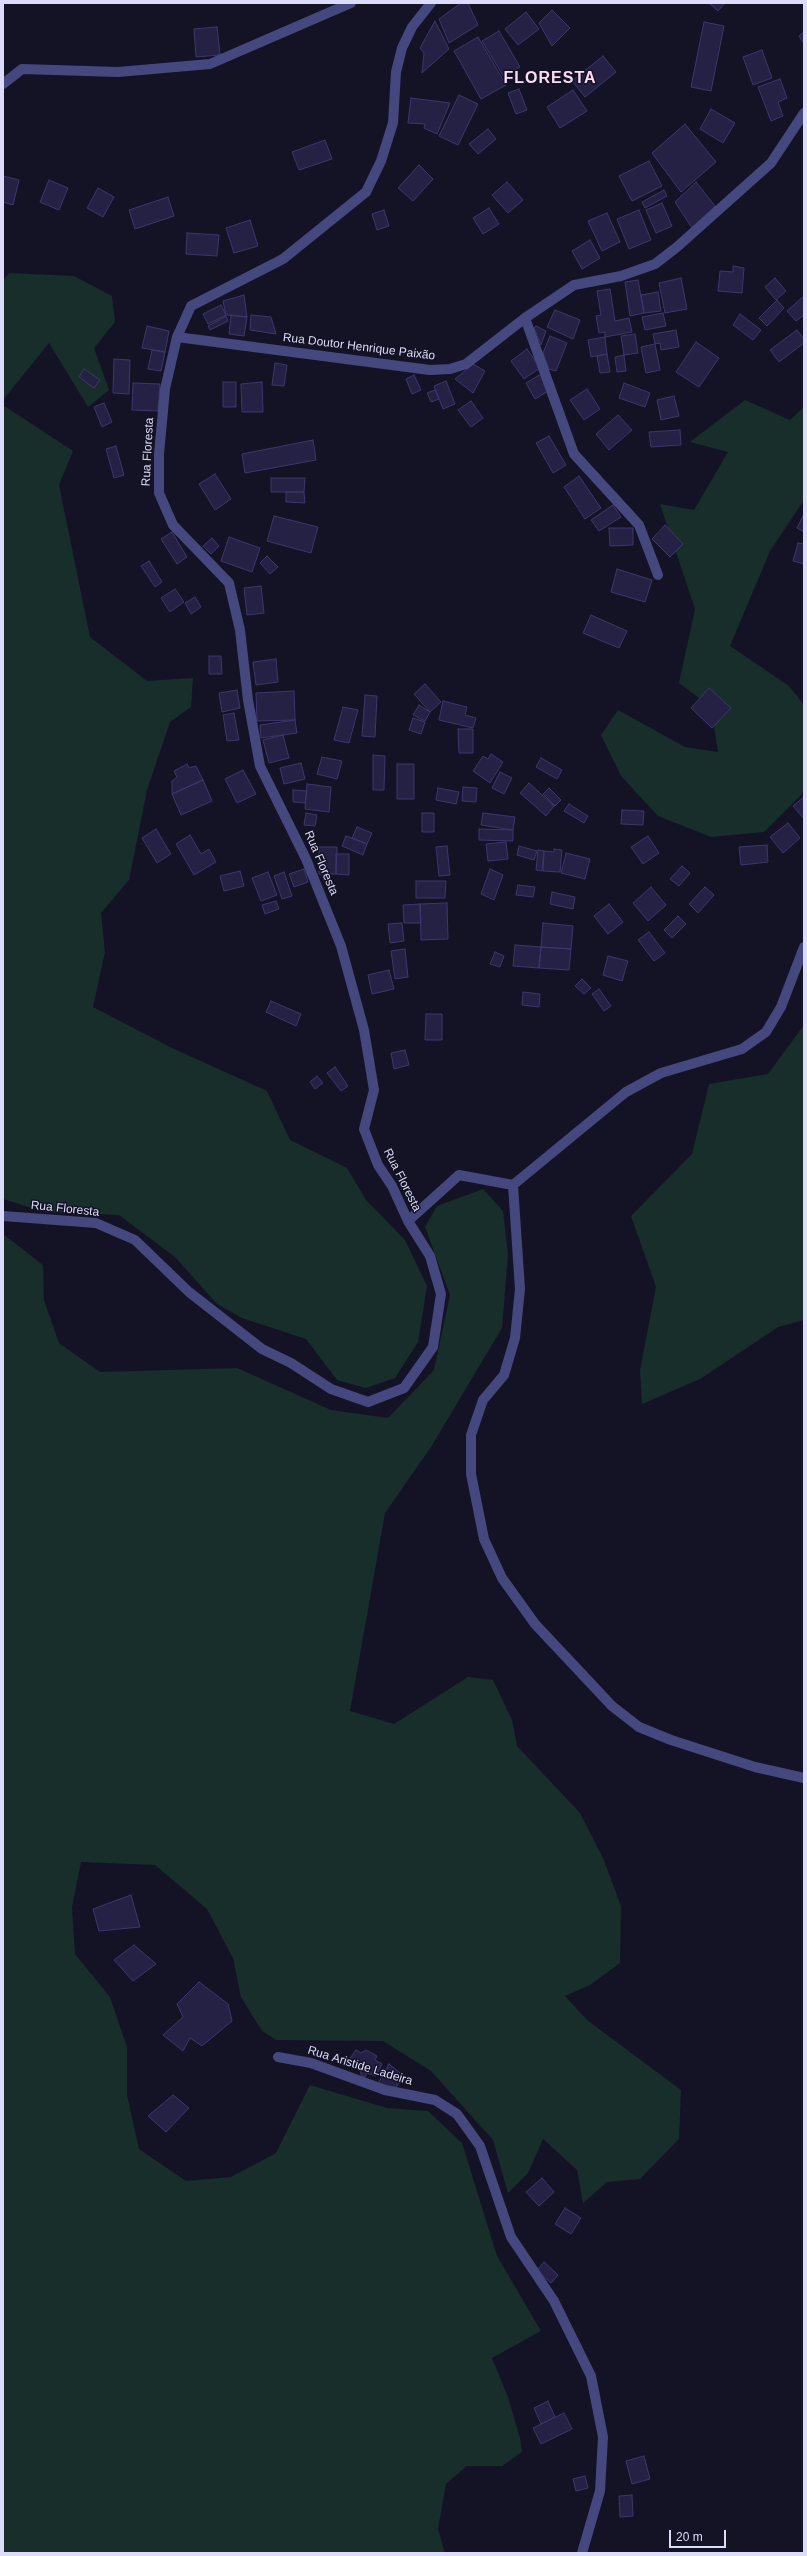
<!DOCTYPE html>
<meta charset="utf-8">
<style>
body{margin:0}
#map{position:relative;width:807px;height:2556px;overflow:hidden;background:#141325;font-family:Arial,sans-serif}
canvas{display:block}
.frame{position:absolute;inset:0;border:4px solid #dcdcfa;pointer-events:none}
.scale{position:absolute;left:669px;top:2530px;width:57px;height:18px;box-sizing:border-box;border:2px solid #dcdcfa;border-top:0;padding-left:5px;font-size:12px;line-height:14px;white-space:nowrap;color:#dcdcfa;-webkit-text-stroke:3px #141325;paint-order:stroke}
</style>
<div id="map">
<canvas width="807" height="2556"></canvas>
<div class="frame"></div>
<div class="scale">20 m</div>
</div>
<script>
const ctx = document.querySelector('canvas').getContext('2d');
ctx.lineJoin = 'round';
function paint(path, color) { ctx.fillStyle = color; ctx.fill(path, 'evenodd'); }
const poly = rows => new Path2D(rows.map(r => 'M' + r).join(''));
function strokePath(path, color, width, dash) { ctx.strokeStyle = color; ctx.lineWidth = width; ctx.lineCap = dash ? 'butt' : 'round'; ctx.setLineDash(dash || []); ctx.stroke(path); }
function label(font, color, halo, rows, align = 'center') {
  ctx.font = font + ' Arial,sans-serif'; ctx.lineWidth = 3; ctx.setLineDash([]); ctx.textBaseline = 'middle'; ctx.strokeStyle = halo; ctx.fillStyle = color; for (const [text, x, y, turn = 0] of rows) {
    ctx.save(); ctx.translate(x, y); ctx.rotate((+turn || 0) * Math.PI / 180); ctx.textAlign = isNaN(turn) ? turn : align; if (halo) ctx.strokeText(text, 0, 0); ctx.fillText(text, 0, 0); ctx.restore();
  }
}
paint(poly([
 [9,273,74,276,112,296,115,322,94,348,109,390,88,407,49,343,3,400,3,281],
 [745,400,790,420,804,407,804,500,770,551,730,646,789,686,804,705,804,790,801,795,764,832,711,837,658,816,621,776,601,735,618,710,685,747,718,752,711,707,679,683,695,609,660,504,694,510,728,452,690,442],
 [3,405,73,451,59,485,90,637,147,681,193,678,191,707,170,722,147,790,129,880,101,913,105,952,93,1007,172,1048,267,1091,290,1140,347,1168,366,1200,405,1240,427,1286,418,1342,395,1378,366,1388,337,1380,306,1339,242,1318,217,1304,175,1257,119,1215,45,1212,3,1199],
 [804,1025,804,1320,778,1327,700,1379,642,1404,640,1370,656,1287,631,1216,692,1154,709,1084,768,1074],
 [483,1189,503,1211,508,1254,502,1328,431,1447,385,1513,350,1711,394,1724,468,1677,493,1680,512,1720,517,1746,580,1813,603,1858,621,1906,620,1963,590,1985,565,1996,587,2020,681,2090,679,2139,640,2179,607,2182,583,2203,577,2170,543,2139,528,2173,508,2193,493,2140,431,2071,383,2041,276,2040,262,2031,241,1997,233,1958,207,1909,155,1865,81,1862,72,1907,75,1954,110,1997,127,2047,127,2095,139,2149,186,2181,231,2177,276,2153,310,2085,387,2108,428,2111,462,2143,497,2256,541,2331,492,2358,508,2397,520,2438,522,2452,502,2466,467,2466,446,2484,438,2529,445,2553,3,2553,3,1234,43,1265,44,1300,59,1343,100,1372,237,1368,331,1410,388,1418,434,1370,450,1295,425,1227,437,1206]
]), '#172e2b');
const building = poly([
 [461,3,468,3,478,25,449,43,439,19,461,3],
 [709,3,725,3,718,11,709,3],
 [552,10,570,28,552,46,539,23,552,10],
 [526,12,539,29,518,45,505,29,526,12],
 [435,21,449,49,422,73,424,53,420,48,435,21],
 [704,22,724,26,711,91,691,87,704,22],
 [217,27,220,55,196,57,194,29,217,27],
 [499,31,520,67,504,77,482,41,499,31],
 [804,32,804,44,799,36,804,32],
 [478,37,506,85,481,99,454,51,478,37],
 [762,50,772,78,753,85,743,57,762,50],
 [603,56,616,72,585,97,572,81,603,56],
 [780,79,787,98,778,102,783,116,771,121,758,87,780,79],
 [519,89,527,110,516,114,508,93,519,89],
 [573,90,587,111,560,128,547,107,573,90],
 [459,95,478,104,458,145,439,136,459,95],
 [411,98,450,103,437,134,424,128,425,124,408,123,411,98],
 [711,109,735,123,723,143,700,129,711,109],
 [685,124,716,162,681,192,652,153,685,124],
 [488,129,496,139,478,154,469,144,488,129],
 [325,140,332,159,299,170,292,152,325,140],
 [649,161,662,186,632,201,619,176,649,161],
 [419,165,433,179,413,201,398,188,419,165],
 [3,176,19,180,13,205,3,202,3,176],
 [49,180,68,188,59,210,40,202,49,180],
 [507,182,523,200,508,213,492,195,507,182],
 [696,182,715,206,692,228,675,202,696,182],
 [98,188,114,197,103,217,87,208,98,188],
 [664,190,667,196,645,208,642,202,664,190],
 [168,197,174,216,135,229,129,210,168,197],
 [662,203,672,226,656,233,646,210,662,203],
 [489,208,499,224,483,234,473,218,489,208],
 [384,210,389,226,377,230,372,214,384,210],
 [639,210,651,240,629,249,617,219,639,210],
 [607,213,620,242,602,251,588,221,607,213],
 [250,220,258,246,234,253,226,228,250,220],
 [187,233,219,235,217,256,186,254,187,233],
 [590,240,600,258,582,269,572,251,590,240],
 [733,266,744,268,742,293,718,291,720,271,733,272,733,266],
 [681,278,687,309,665,313,659,283,681,278],
 [775,278,786,291,776,300,765,287,775,278],
 [638,280,644,313,630,316,625,282,638,280],
 [610,289,615,321,629,318,632,332,605,337,605,332,599,333,596,316,601,315,597,291,610,289],
 [658,292,661,311,644,313,641,295,658,292],
 [244,295,247,317,226,315,223,301,244,295],
 [804,296,804,315,796,321,787,311,804,296],
 [777,300,784,308,767,326,759,318,777,300],
 [221,305,226,315,208,324,203,314,221,305],
 [555,310,580,320,573,339,547,327,555,310],
 [663,313,666,326,645,330,642,317,663,313],
 [740,314,761,330,753,340,733,325,740,314],
 [231,315,247,317,244,336,229,334,231,315],
 [251,315,271,317,276,334,250,330,251,315],
 [226,316,228,321,210,330,208,326,226,316],
 [147,326,169,331,165,352,142,348,147,326],
 [536,326,546,331,541,345,534,328,536,326],
 [676,330,679,347,661,350,660,343,655,344,653,334,676,330],
 [797,330,804,339,804,343,779,362,770,350,797,330],
 [635,334,638,353,624,355,621,336,635,334],
 [550,336,567,343,556,371,549,369,543,353,550,336],
 [605,337,607,354,591,357,588,340,605,337],
 [696,342,719,358,699,387,676,372,696,342],
 [655,344,660,370,646,373,641,347,655,344],
 [527,349,540,368,524,379,511,361,527,349],
 [152,350,165,352,161,371,148,369,152,350],
 [607,354,610,372,600,373,597,356,607,354],
 [624,355,626,371,617,372,615,357,624,355],
 [114,359,130,360,129,394,113,393,114,359],
 [275,363,287,365,284,386,272,385,275,363],
 [473,364,485,371,473,393,455,379,473,364],
 [84,369,100,380,94,388,79,377,84,369],
 [541,374,550,390,535,399,526,383,541,374],
 [414,375,421,390,412,394,406,379,414,375],
 [446,381,455,404,443,409,434,386,446,381],
 [223,382,236,382,236,407,223,407,223,382],
 [262,382,263,412,242,412,241,384,262,382],
 [133,383,160,384,158,411,132,410,133,383],
 [624,383,650,393,645,407,619,398,624,383],
 [587,389,600,409,584,420,570,400,587,389],
 [435,390,439,399,431,402,427,393,435,390],
 [674,396,679,416,661,420,657,400,674,396],
 [471,401,483,418,471,427,458,410,471,401],
 [104,403,112,422,102,427,94,407,104,403],
 [618,415,632,430,609,450,596,434,618,415],
 [680,430,681,445,651,447,649,432,680,430],
 [549,436,566,465,553,473,536,443,549,436],
 [313,440,316,460,245,473,242,454,313,440],
 [116,446,124,475,114,478,106,449,116,446],
 [215,474,231,499,215,510,199,484,215,474],
 [579,476,601,508,585,519,564,487,579,476],
 [271,478,305,478,304,492,271,492,271,478],
 [286,492,304,492,305,503,286,502,286,492],
 [613,505,621,517,599,531,591,520,613,505],
 [804,514,804,532,797,528,804,514],
 [274,516,318,527,311,553,267,541,274,516],
 [665,525,683,544,670,557,652,539,665,525],
 [609,528,633,528,633,545,610,546,609,528],
 [172,532,187,557,177,564,161,539,172,532],
 [229,537,260,548,252,572,221,561,229,537],
 [212,538,219,546,211,554,203,546,212,538],
 [798,543,804,544,804,564,793,561,798,543],
 [267,556,278,567,270,574,260,563,267,556],
 [149,561,162,582,155,587,141,566,149,561],
 [617,569,652,580,645,602,611,592,617,569],
 [261,586,264,613,247,615,244,588,261,586],
 [175,589,184,602,170,612,161,598,175,589],
 [195,597,201,607,191,614,185,603,195,597],
 [591,615,627,631,619,648,583,633,591,615],
 [209,656,221,656,222,674,209,674,209,656],
 [276,659,278,682,256,685,253,662,276,659],
 [425,684,441,702,430,712,414,694,425,684],
 [709,688,731,708,712,728,691,708,709,688],
 [237,690,240,708,222,712,219,693,237,690],
 [294,691,295,720,257,721,256,693,294,691],
 [365,695,377,696,375,737,362,736,365,695],
 [443,701,467,707,465,715,476,718,473,728,439,720,443,701],
 [419,705,430,712,425,721,413,715,419,705],
 [343,707,358,710,349,743,334,740,343,707],
 [234,713,239,740,227,741,223,715,234,713],
 [413,718,425,722,421,734,409,730,413,718],
 [295,720,297,733,261,738,260,725,295,720],
 [458,729,473,729,473,753,459,753,458,729],
 [283,735,289,758,269,763,263,740,283,735],
 [491,754,503,762,490,783,473,771,483,756,488,759,491,754],
 [373,755,385,756,384,790,373,790,373,755],
 [322,757,342,761,337,779,317,774,322,757],
 [541,758,562,770,557,779,536,767,541,758],
 [301,763,305,779,284,784,280,768,301,763],
 [187,764,189,768,196,766,203,780,172,794,172,781,177,777,174,771,187,764],
 [397,764,414,764,414,799,397,799,397,764],
 [243,770,256,794,237,803,225,779,243,770],
 [500,772,512,778,504,794,492,788,500,772],
 [203,780,212,801,181,815,172,794,203,780],
 [529,783,554,806,546,816,520,793,529,783],
 [307,784,331,787,329,812,305,809,307,784],
 [463,787,477,788,476,802,462,801,463,787],
 [438,788,459,792,456,804,436,800,438,788],
 [549,788,561,800,555,806,543,794,549,788],
 [293,790,307,791,305,803,293,802,293,790],
 [804,797,804,819,793,806,804,797],
 [569,804,588,816,584,823,564,811,569,804],
 [622,810,644,811,643,825,621,824,622,810],
 [306,813,317,815,315,826,304,825,306,813],
 [422,813,434,813,434,832,422,832,422,813],
 [483,813,515,817,513,830,481,825,483,813],
 [788,823,800,838,783,853,770,837,788,823],
 [357,827,372,833,367,844,352,838,357,827],
 [156,829,171,854,157,863,142,838,156,829],
 [479,829,513,830,513,841,479,840,479,829],
 [190,835,201,854,209,849,216,862,194,875,176,844,190,835],
 [346,836,367,844,363,855,342,846,346,836],
 [648,836,659,853,643,864,631,847,648,836],
 [506,842,508,859,488,861,486,844,506,842],
 [767,845,768,862,741,865,739,847,767,845],
 [447,846,450,875,439,876,436,847,447,846],
 [519,846,537,851,534,860,517,855,519,846],
 [319,847,337,847,336,874,319,874,319,847],
 [554,849,562,850,560,872,543,871,544,851,554,852,554,849],
 [538,850,544,851,542,871,536,870,538,850],
 [566,853,590,859,585,879,561,873,566,853],
 [336,854,349,854,349,875,336,874,336,854],
 [682,866,690,873,679,886,670,879,682,866],
 [304,869,308,882,294,887,289,874,304,869],
 [490,869,503,875,494,900,481,894,490,869],
 [240,871,244,886,224,891,220,876,240,871],
 [268,872,277,895,261,901,252,878,268,872],
 [284,872,292,896,282,899,274,876,284,872],
 [416,881,446,881,445,898,416,898,416,881],
 [518,885,535,887,533,897,516,895,518,885],
 [651,887,666,905,648,921,633,903,651,887],
 [705,887,714,895,698,913,689,904,705,887],
 [552,892,575,897,573,909,550,904,552,892],
 [276,901,279,909,265,914,262,905,276,901],
 [447,903,448,939,421,940,420,904,447,903],
 [420,904,421,923,404,923,403,905,420,904],
 [609,904,623,922,608,934,594,916,609,904],
 [678,916,686,924,672,938,664,930,678,916],
 [402,923,404,941,390,943,388,924,402,923],
 [543,923,573,926,571,949,541,947,543,923],
 [649,932,665,953,654,961,638,940,649,932],
 [515,945,541,947,539,968,513,966,515,945],
 [541,947,571,949,569,970,539,968,541,947],
 [405,949,408,977,395,979,391,951,405,949],
 [495,952,504,956,500,967,490,964,495,952],
 [608,956,628,961,622,981,603,975,608,956],
 [389,970,394,989,372,994,368,975,389,970],
 [582,979,591,988,584,994,575,986,582,979],
 [599,989,611,1006,604,1011,592,994,599,989],
 [523,992,540,994,539,1007,522,1005,523,992],
 [271,1001,301,1014,296,1026,266,1012,271,1001],
 [426,1014,442,1014,442,1040,425,1040,426,1014],
 [405,1050,409,1065,394,1069,391,1053,405,1050],
 [335,1067,348,1086,341,1091,327,1073,335,1067],
 [317,1076,323,1083,315,1089,310,1082,317,1076],
 [131,1895,140,1927,99,1931,93,1909,131,1895],
 [134,1945,156,1964,133,1981,114,1960,134,1945],
 [199,1982,228,2004,232,2021,202,2046,190,2038,183,2051,163,2035,183,2017,177,2004,199,1982],
 [356,2050,361,2053,366,2050,377,2056,375,2060,382,2064,376,2076,367,2073,365,2077,361,2075,361,2071,346,2064,356,2050],
 [389,2064,404,2076,394,2090,378,2083,389,2064],
 [173,2095,189,2108,166,2132,148,2116,173,2095],
 [542,2178,554,2192,539,2206,526,2192,542,2178],
 [565,2208,581,2218,571,2234,555,2224,565,2208],
 [544,2262,558,2275,551,2283,537,2270,544,2262],
 [548,2401,555,2417,541,2424,534,2408,548,2401],
 [564,2413,572,2429,541,2444,533,2428,564,2413],
 [644,2456,650,2479,632,2484,626,2461,644,2456],
 [585,2476,588,2488,576,2491,573,2479,585,2476],
 [632,2495,633,2516,620,2517,619,2496,632,2495]
]);
paint(building, '#252144');
strokePath(building, '#3c376c', 1);
strokePath(poly([
 [3,84,22,69,118,72,210,64,351,3],
 [525,318,574,454,639,525,658,575],
 [177,337,430,370,450,369,466,364,525,318,574,285,621,276,655,264,677,247,771,163,804,113],
 [513,1185,520,1289,515,1338,504,1375,483,1400,471,1435,471,1474,484,1539,502,1578,535,1624,612,1706,639,1727,671,1740,755,1767,804,1778],
 [513,1185,626,1092,661,1073,742,1049,766,1032,781,1007,804,947],
 [3,1216,96,1223,135,1240,189,1292,262,1349,291,1363,331,1389,368,1402,404,1388,433,1347,441,1294,430,1256,408,1221,392,1186,378,1165,364,1129,374,1090,364,1030,341,946,306,859,260,766,248,700,240,630,229,583,173,525,159,493,159,454,165,389,177,337,191,306,283,259,366,192,381,161,393,123,396,72,402,48,412,27,431,3],
 [408,1221,459,1175,513,1185],
 [278,2057,311,2063,385,2090,435,2100,457,2114,480,2146,511,2237,554,2301,591,2376,603,2437,600,2491,582,2553]
]), '#44487e', 10);
label('12px', '#dcdcfa', '#141325', [
 ["Rua Doutor Henrique Paixão",359,347,7],
 ["Rua Floresta",148,452,-87],
 ["Rua Floresta",321,863,67],
 ["Rua Floresta",402,1180,63],
 ["Rua Floresta",65,1209,6],
 ["Rua Aristide Ladeira",360,2066,17]
]);
ctx.letterSpacing = '1px';
label('bold 16px', '#fadef3', '#141325', [
 ["FLORESTA",550,79]
]);
ctx.letterSpacing = '0px';
</script>
